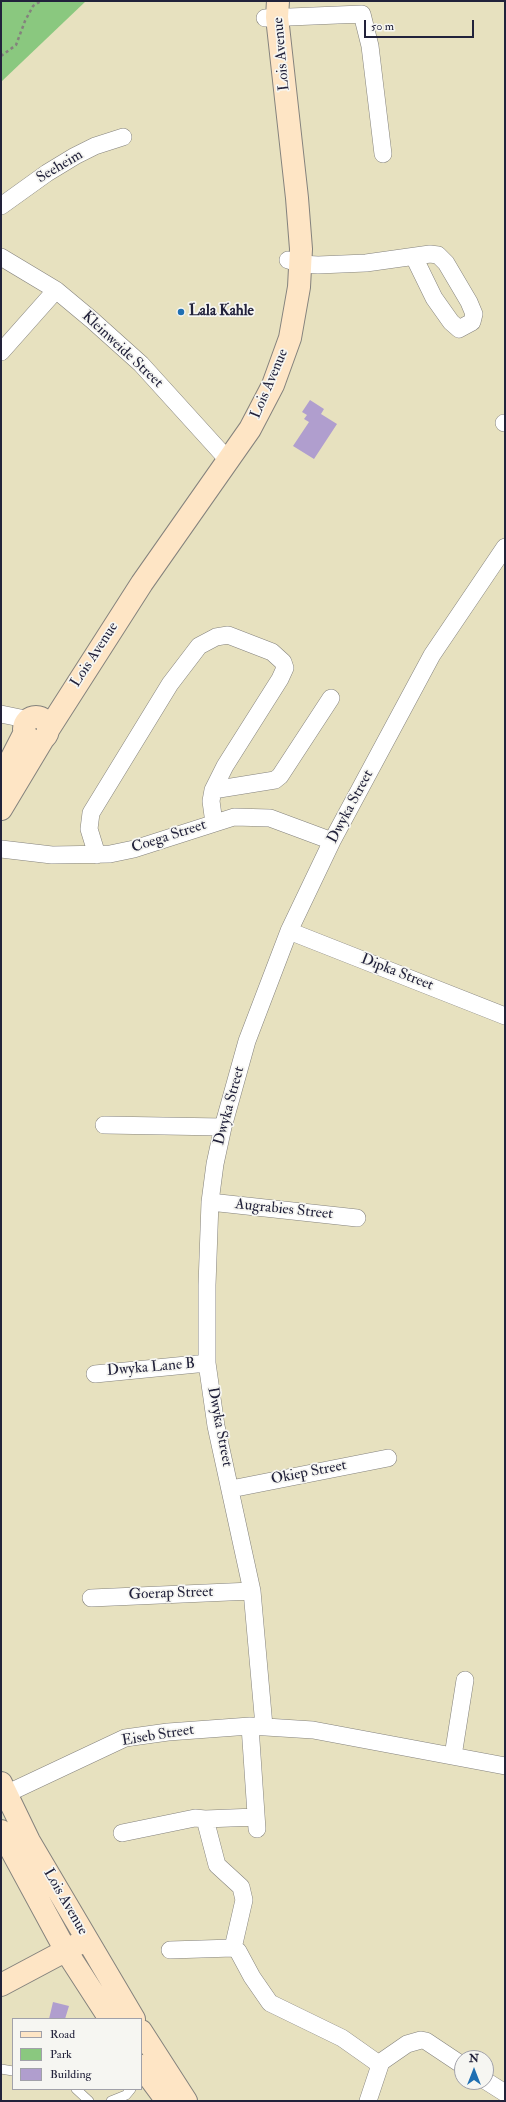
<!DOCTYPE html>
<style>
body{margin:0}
#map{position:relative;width:506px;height:2102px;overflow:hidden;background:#e7e1bf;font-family:"IM FELL Double Pica",serif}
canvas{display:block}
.frame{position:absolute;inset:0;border:2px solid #22223b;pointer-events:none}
.legend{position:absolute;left:12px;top:2018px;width:130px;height:72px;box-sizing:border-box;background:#f6f6f2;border:1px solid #a1a1a9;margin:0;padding:5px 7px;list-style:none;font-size:12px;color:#22223b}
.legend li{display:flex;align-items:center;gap:8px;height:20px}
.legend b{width:20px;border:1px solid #a1a1a9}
.north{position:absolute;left:454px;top:2050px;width:40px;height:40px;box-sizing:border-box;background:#f6f6f2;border:1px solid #a1a1a9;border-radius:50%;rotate:0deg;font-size:11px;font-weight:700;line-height:16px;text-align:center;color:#22223b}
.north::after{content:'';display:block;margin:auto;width:14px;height:18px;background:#1f6fb2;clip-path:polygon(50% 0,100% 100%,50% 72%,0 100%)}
.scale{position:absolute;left:364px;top:20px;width:110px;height:18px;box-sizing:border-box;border:2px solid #22223b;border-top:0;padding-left:5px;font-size:12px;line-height:14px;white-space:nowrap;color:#22223b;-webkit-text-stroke:3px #f6f6f2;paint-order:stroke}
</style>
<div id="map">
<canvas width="506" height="2102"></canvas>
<div class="frame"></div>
<ul class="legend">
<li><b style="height:5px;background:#fee5c5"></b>Road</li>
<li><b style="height:11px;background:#8ac87f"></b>Park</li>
<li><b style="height:11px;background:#b09ece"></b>Building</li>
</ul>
<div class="north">N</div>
<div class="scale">50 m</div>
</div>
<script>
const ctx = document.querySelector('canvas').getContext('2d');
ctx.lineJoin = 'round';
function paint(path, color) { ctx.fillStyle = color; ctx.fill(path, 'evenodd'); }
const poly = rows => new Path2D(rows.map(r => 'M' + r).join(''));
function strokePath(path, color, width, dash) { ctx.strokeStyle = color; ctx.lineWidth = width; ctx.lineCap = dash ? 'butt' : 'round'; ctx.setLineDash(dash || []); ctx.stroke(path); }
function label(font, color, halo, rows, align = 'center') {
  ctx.font = font + ' "IM FELL Double Pica",serif'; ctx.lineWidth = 3.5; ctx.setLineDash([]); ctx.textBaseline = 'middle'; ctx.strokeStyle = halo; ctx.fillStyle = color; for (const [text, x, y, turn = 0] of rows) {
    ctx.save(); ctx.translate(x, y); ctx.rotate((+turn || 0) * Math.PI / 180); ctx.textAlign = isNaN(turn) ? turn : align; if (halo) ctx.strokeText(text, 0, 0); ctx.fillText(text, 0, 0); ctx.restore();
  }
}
paint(poly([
 [1,1,86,1,1,82]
]), '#8ac87f');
paint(poly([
 [310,400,324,409,321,414,337,424,314,459,293,446,309,422,304,419,307,415,302,412],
 [53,2002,69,2006,65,2019,49,2019]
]), '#b09ece');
const lane = poly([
 [1,2069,13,2071],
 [76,2089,89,2101],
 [111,2101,126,2095,131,2089]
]);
const street = poly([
 [265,18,362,14,370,46,383,154],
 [1,206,47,173,75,156,95,146,123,137],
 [1,257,56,290,92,320,141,364,228,460],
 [288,260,301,264,318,265,366,263,430,254,438,255,446,263,469,302,474,314,472,322,459,329,451,322,434,298,414,257],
 [1,352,56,290],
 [504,423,505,423],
 [1,714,30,720],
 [213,790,275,780,280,776,331,698],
 [1,849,52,855,110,854,134,849,234,817,270,818,332,841],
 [97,855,89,829,91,813,170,684,199,646,216,637,228,635,272,652,283,662,285,668,280,679,225,766,213,790,211,801,214,823],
 [289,931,505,1016],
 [104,1125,223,1127],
 [210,1202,357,1218],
 [95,1374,207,1363],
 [231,1489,388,1458],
 [91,1598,252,1591],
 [250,1726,257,1829],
 [264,1726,252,1591,216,1426,207,1363,207,1285,210,1202,215,1164,223,1127,247,1041,289,931,332,841,432,655,505,547],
 [453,1756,465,1680],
 [1,1793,6,1794,125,1738,168,1732,250,1726,313,1730,505,1766],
 [205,1819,256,1817],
 [122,1833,195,1818,205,1819,217,1865,241,1887,244,1900,233,1948],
 [170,1950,233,1948,238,1951,252,1977,270,2003,342,2038,376,2062,381,2062,407,2044,421,2040,426,2041,462,2065],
 [486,2081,505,2093],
 [368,2101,381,2062]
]);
const secondary = poly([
 '24 729a12 12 0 1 1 24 0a12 12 0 1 1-24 0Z',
 [48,730,142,583,250,429,273,385,290,338,299,287,301,249,297,198,277,17,278,1],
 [1,779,25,732],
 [1,809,43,739],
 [1,1783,29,1841,134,2019],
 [1,1831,66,1951,110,2019],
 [1,1985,78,1944],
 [141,2031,186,2101],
 [141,2066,167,2101]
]);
strokePath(lane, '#84827d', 10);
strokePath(street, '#84827d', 18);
strokePath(secondary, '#84827d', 24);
strokePath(poly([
 [1,56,16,45,25,21,33,6,41,1]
]), '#84827d', 2.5, [3, 3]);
strokePath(lane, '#fff', 9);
strokePath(street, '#fff', 17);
strokePath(secondary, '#fee5c5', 22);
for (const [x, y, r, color] of [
 [181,312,4,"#1f6fb2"]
]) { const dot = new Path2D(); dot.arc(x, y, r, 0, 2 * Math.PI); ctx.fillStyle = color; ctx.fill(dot); strokePath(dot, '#f6f6f2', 1.5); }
label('15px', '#22223b', '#f6f6f2', [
 ["Lois Avenue",282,54,-95],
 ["Seeheim",60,167,-31],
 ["Kleinweide Street",122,350,43],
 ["Lois Avenue",270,384,-67],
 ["Lois Avenue",95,655,-57],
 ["Dwyka Street",351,807,-62],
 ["Coega Street",169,837,-18],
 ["Dipka Street",397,973,21],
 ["Dwyka Street",230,1106,-75],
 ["Augrabies Street",284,1210,6],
 ["Dwyka Lane B",151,1368,-5],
 ["Dwyka Street",219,1427,79],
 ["Okiep Street",309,1473,-11],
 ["Goerap Street",171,1594,-2],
 ["Eiseb Street",158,1736,-9],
 ["Lois Avenue",65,1902,60]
]);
label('bold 15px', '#22223b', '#f6f6f2', [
 ["Lala Kahle",189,312]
], 'left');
</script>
